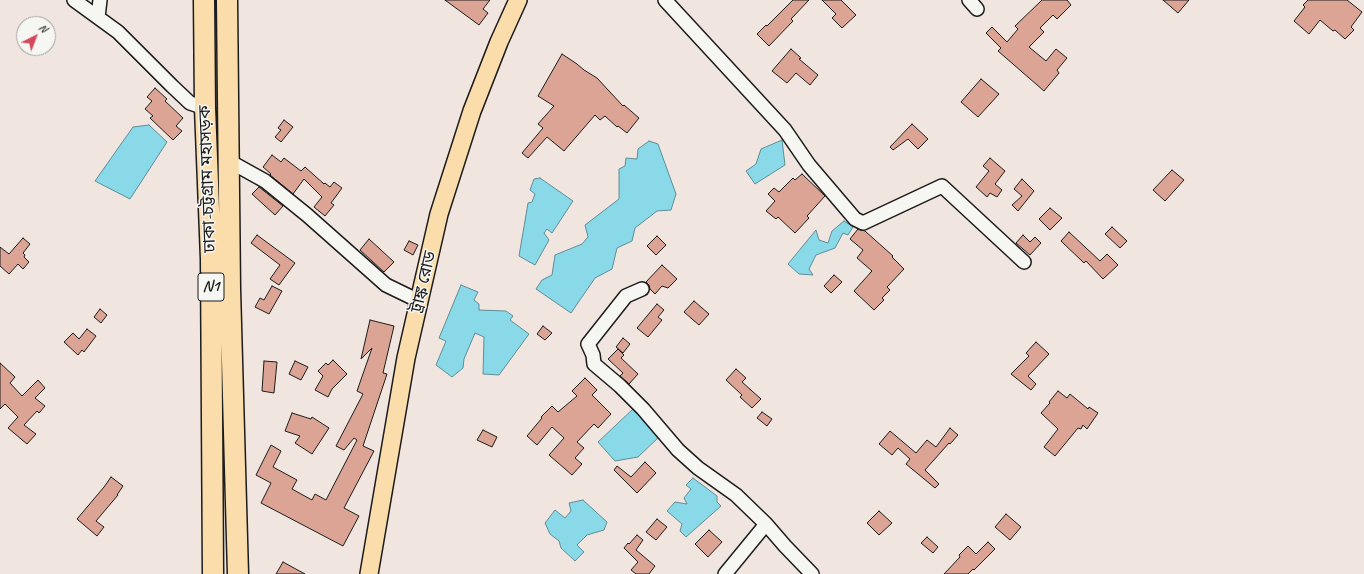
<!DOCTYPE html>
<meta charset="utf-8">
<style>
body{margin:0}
#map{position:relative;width:1364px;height:574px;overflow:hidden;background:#f1e6df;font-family:Caveat,sans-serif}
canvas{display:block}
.north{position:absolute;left:16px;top:16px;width:40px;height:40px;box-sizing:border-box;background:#f6f6f2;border:1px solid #9f9f9c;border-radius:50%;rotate:42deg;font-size:11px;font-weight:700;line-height:16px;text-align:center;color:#1c1c1c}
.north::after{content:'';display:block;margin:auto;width:14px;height:18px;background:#d1495b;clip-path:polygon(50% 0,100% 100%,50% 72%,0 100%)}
</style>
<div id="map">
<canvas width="1364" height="574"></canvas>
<div class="north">N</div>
</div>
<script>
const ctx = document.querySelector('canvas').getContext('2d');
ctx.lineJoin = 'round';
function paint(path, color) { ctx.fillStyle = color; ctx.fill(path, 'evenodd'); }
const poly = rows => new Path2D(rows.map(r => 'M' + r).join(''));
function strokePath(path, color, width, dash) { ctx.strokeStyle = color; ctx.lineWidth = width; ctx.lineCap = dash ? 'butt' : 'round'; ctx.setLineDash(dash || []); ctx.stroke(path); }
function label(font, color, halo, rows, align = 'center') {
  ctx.font = font + ' Caveat,"Noto Sans Bengali",sans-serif'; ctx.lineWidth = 3; ctx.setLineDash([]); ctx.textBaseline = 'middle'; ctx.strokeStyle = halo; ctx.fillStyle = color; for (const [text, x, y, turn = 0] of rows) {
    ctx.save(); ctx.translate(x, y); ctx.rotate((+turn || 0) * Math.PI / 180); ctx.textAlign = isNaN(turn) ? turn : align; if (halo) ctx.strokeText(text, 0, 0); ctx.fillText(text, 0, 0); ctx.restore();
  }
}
const water = poly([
 [149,125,167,142,130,199,95,181,133,127,149,125],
 [782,140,785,165,755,184,746,171,756,164,761,149,782,140],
 [649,141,658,144,676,194,671,210,657,211,635,228,632,241,617,248,612,269,595,278,571,313,536,289,542,280,552,275,555,255,582,244,588,237,585,225,619,199,619,169,625,166,626,158,637,159,638,149,649,141],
 [540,178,573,201,552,233,547,229,544,233,549,240,535,265,519,256,528,203,532,202,535,194,530,190,534,179,540,178],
 [844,221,853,227,848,235,843,233,835,248,816,255,809,269,813,275,799,274,788,264,816,230,819,240,828,243,832,231,844,221],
 [461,285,478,292,474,300,479,304,479,310,506,311,513,316,510,320,529,334,499,375,483,374,484,337,475,333,464,359,463,368,452,377,436,365,446,341,439,338,461,285],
 [633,409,659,437,638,457,615,461,598,442,633,409],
 [693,478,717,496,717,502,721,506,686,537,680,531,682,524,667,511,675,502,687,504,684,498,691,489,686,485,693,478],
 [583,500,607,522,604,530,587,535,577,545,584,552,575,561,561,548,559,541,550,534,545,523,555,510,565,518,571,511,569,503,583,500]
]);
paint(water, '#8ad9e8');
strokePath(water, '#5e8d96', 1);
const building = poly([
 [445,0,490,0,483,9,488,13,479,25,445,0],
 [793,0,809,0,791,19,793,21,769,46,757,34,766,25,767,26,793,0],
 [822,0,841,0,856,15,842,28,832,18,836,14,822,0],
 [1042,0,1067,0,1071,5,1057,19,1053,15,1040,28,1044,32,1029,47,1046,61,1056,49,1067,58,1057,70,1059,73,1044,91,998,51,1001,48,986,33,992,27,1007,42,1018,29,1015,26,1042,0],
 [1163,0,1189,0,1178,13,1163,0],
 [1308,0,1347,0,1362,12,1351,27,1354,30,1345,39,1335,30,1333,31,1320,20,1309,34,1294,21,1305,7,1303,5,1308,0],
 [791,49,801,58,799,59,818,75,810,85,796,73,787,83,772,71,791,49],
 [562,54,577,64,584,70,597,78,623,106,624,105,639,118,627,133,618,126,617,127,605,116,600,120,595,115,564,151,547,137,528,158,522,153,543,128,538,124,554,106,538,96,562,54],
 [981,79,999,94,978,117,961,102,981,79],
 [155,88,167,99,165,101,183,118,176,126,182,131,173,140,150,118,153,116,145,109,152,101,147,97,155,88],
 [284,120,293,127,281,142,275,137,281,130,278,128,284,120],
 [912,124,928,139,918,149,908,139,893,150,890,147,912,124],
 [272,155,281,162,284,158,301,171,305,167,324,184,325,183,330,187,334,182,342,188,331,203,334,205,325,216,314,207,322,197,304,179,293,194,270,175,271,174,263,167,272,155],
 [990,158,1005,171,995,184,1002,190,997,197,990,193,987,197,976,187,989,171,983,166,990,158],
 [1172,170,1184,180,1165,201,1153,190,1172,170],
 [802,174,825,196,807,216,809,218,795,233,778,217,776,219,766,211,775,201,768,194,774,188,779,192,793,178,795,180,802,174],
 [1022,179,1034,191,1018,211,1012,205,1022,196,1014,189,1022,179],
 [259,187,283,206,275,215,252,194,259,187],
 [1050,208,1062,218,1050,230,1039,219,1050,208],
 [1112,227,1127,241,1120,248,1105,234,1112,227],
 [858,229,865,231,893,256,892,257,904,269,887,287,890,290,882,298,884,300,874,310,854,291,872,271,857,258,863,250,850,239,858,229],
 [1069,232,1100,261,1107,254,1118,265,1103,279,1086,261,1084,263,1061,241,1069,232],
 [257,235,295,263,279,285,270,279,280,265,251,243,257,235],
 [1023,235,1030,242,1035,237,1041,243,1030,255,1016,243,1023,235],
 [657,236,666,245,656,255,647,246,657,236],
 [23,238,30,244,23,253,25,255,24,257,29,262,23,269,18,264,9,274,0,266,0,247,9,254,23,238],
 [369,239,394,262,384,272,360,250,369,239],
 [409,241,418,245,413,255,404,250,409,241],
 [662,265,677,279,668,288,662,286,655,294,650,289,649,285,646,282,662,265],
 [834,275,842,282,831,293,824,286,834,275],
 [272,286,282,291,269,314,255,307,260,298,264,300,272,286],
 [694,301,709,314,699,325,684,312,694,301],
 [657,304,664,310,658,317,662,320,648,337,637,328,657,304],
 [100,309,107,315,101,323,94,317,100,309],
 [370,320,394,326,383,373,387,374,363,446,374,451,344,508,359,516,343,546,261,503,271,483,256,475,271,445,281,451,273,467,297,480,292,489,312,500,315,494,326,500,357,440,354,438,344,450,336,446,363,394,357,391,372,348,361,359,370,320],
 [543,326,552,333,545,340,537,334,543,326],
 [87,329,96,336,84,352,82,350,78,355,64,342,73,333,79,339,87,329],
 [623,338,630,344,623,353,616,347,623,338],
 [1036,342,1049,354,1028,376,1036,384,1031,390,1011,374,1029,356,1026,353,1036,342],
 [618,349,624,355,621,358,638,374,629,384,620,376,623,373,608,359,618,349],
 [333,360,347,374,332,389,328,397,315,390,323,376,318,371,326,363,328,365,333,360],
 [264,361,277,362,274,393,262,391,264,361],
 [295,361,308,367,301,380,289,374,295,361],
 [0,363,15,377,10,383,22,396,38,380,45,388,35,398,45,406,39,413,37,411,24,425,36,434,27,444,8,428,18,417,5,404,0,409,0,363],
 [736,369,746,378,742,382,761,399,752,408,740,397,742,395,726,380,736,369],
 [585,378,597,390,592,395,611,414,598,428,594,424,577,442,584,448,575,458,582,464,572,475,549,455,564,438,552,427,537,445,527,436,542,418,541,417,552,406,558,412,577,396,572,391,585,378],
 [1058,391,1067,398,1070,394,1088,409,1089,407,1098,413,1087,429,1083,425,1081,429,1078,428,1055,456,1044,447,1058,429,1041,413,1050,403,1049,402,1058,391],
 [762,412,772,419,767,426,757,418,762,412],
 [292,413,311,419,312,417,329,428,312,454,295,443,300,436,285,431,292,413],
 [950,428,958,435,950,444,949,443,925,470,939,484,935,488,906,464,910,459,898,448,892,455,879,444,890,431,916,453,927,440,936,447,950,428],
 [483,430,497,437,492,447,477,440,483,430],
 [645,462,656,473,637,493,614,470,617,466,631,477,645,462],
 [111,477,123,486,117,495,118,495,96,521,104,527,97,536,77,519,104,487,111,477],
 [879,511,892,523,879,535,867,523,879,511],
 [1006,514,1021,527,1010,540,995,527,1006,514],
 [657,519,667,527,656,540,646,532,657,519],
 [709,530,722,542,708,557,695,544,709,530],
 [637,535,643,540,636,550,655,566,649,574,636,574,631,570,638,562,624,548,628,543,629,544,637,535],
 [927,537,938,547,933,553,921,543,927,537],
 [988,542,995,549,974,570,973,569,968,574,944,574,960,557,959,555,968,546,976,554,988,542],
 [283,562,305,574,276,574,283,562]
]);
paint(building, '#dca494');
strokePath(building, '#1c1c1c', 1);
const minor = poly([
 [74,0,118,32,172,86,190,103,205,108],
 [665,0,785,130,809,165,855,219,863,223,942,186,1024,262],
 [969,0,977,9],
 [98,17,100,0],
 [229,161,265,181,307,215,386,285,419,301],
 [642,289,626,296,588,344,593,355,594,364,620,386,643,409,678,450,698,468,736,495,766,524,785,546,812,574],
 [725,574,766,524]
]);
const major = poly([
 [369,574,406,358,439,214,472,111,499,42,518,0]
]);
const highway = poly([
 [204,0,205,108,211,259,213,574],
 [227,0,230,289,238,574]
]);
strokePath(minor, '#1c1c1c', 16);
strokePath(major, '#1c1c1c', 20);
strokePath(highway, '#1c1c1c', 23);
strokePath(minor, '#f6f6f2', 13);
strokePath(major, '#faddab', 17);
strokePath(highway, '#faddab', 20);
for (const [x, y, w] of [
 [211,287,26]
]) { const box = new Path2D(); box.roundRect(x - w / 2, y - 14, w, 28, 3); ctx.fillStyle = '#f6f6f2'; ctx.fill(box); strokePath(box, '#1c1c1c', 1); }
label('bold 16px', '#1c1c1c', null, [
 ["N1",211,287]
]);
label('17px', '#1c1c1c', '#f6f6f2', [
 ["ঢাকা-চট্টগ্রাম মহাসড়ক",208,179,-92],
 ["ট্রাঙ্ক রোড",424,282,-77]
]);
</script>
